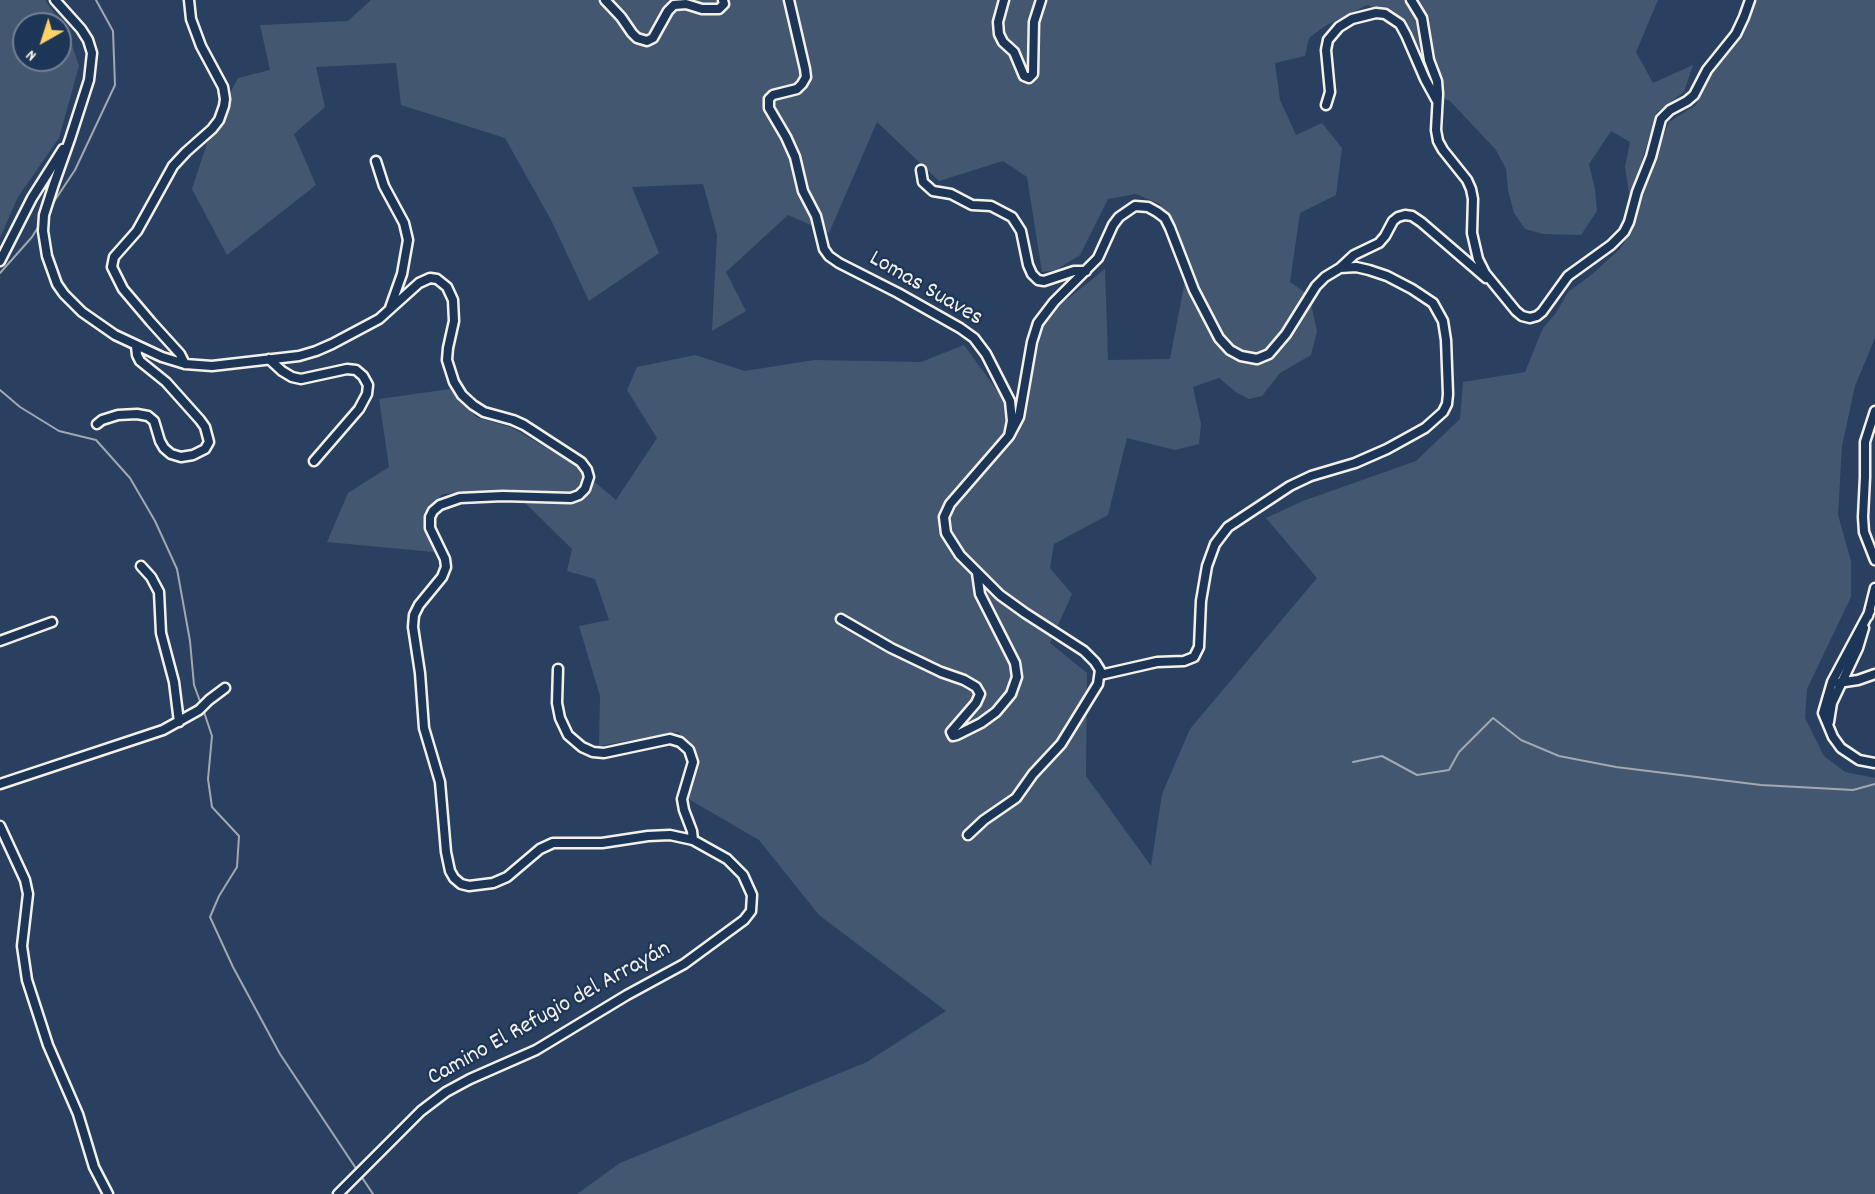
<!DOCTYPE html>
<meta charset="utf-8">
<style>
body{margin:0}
#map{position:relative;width:1875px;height:1194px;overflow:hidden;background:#2a4060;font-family:Dekko,sans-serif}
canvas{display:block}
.north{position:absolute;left:12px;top:12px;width:60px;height:60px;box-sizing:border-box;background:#1d3557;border:2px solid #738091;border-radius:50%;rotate:219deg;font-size:16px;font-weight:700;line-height:24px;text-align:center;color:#f4f1e8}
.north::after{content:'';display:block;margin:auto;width:21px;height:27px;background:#ffd166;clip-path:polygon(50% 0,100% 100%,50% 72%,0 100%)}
</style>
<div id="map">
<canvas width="1875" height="1194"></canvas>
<div class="north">N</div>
</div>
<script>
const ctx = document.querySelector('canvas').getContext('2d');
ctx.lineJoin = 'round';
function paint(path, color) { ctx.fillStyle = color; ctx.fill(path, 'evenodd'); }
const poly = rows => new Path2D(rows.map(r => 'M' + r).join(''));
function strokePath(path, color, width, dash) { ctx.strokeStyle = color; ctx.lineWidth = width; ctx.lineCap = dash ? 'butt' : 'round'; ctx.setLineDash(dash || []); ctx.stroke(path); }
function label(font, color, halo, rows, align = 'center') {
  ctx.font = font + ' Dekko,sans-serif'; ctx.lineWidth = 4.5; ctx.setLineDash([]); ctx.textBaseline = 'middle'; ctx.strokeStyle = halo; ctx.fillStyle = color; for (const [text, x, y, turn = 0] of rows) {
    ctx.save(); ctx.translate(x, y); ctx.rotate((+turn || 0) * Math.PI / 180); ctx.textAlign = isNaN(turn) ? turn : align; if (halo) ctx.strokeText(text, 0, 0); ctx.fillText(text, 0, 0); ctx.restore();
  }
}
paint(poly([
 [0,0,45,0,68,33,79,66,59,138,18,197,0,238],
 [24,24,60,24,60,60,24,60],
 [371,0,1658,0,1636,52,1653,83,1693,65,1684,92,1657,112,1630,199,1625,167,1630,142,1611,131,1589,164,1595,189,1597,211,1581,235,1543,234,1525,229,1514,213,1508,190,1506,169,1496,150,1450,101,1434,94,1399,26,1378,9,1367,5,1325,26,1309,38,1305,56,1275,63,1280,100,1296,135,1322,123,1342,148,1336,195,1300,213,1290,282,1309,295,1317,331,1311,355,1280,373,1262,396,1249,399,1236,392,1219,378,1193,387,1201,424,1199,444,1175,450,1127,438,1108,515,1054,544,1050,568,1072,594,1050,643,1087,673,1086,776,1151,866,1162,794,1190,729,1317,578,1266,518,1303,501,1416,461,1460,419,1463,382,1525,372,1543,328,1556,313,1568,292,1590,276,1621,248,1634,225,1645,182,1669,122,1696,105,1708,77,1732,46,1749,19,1752,0,1875,0,1875,338,1855,386,1842,446,1838,515,1851,561,1851,597,1807,689,1805,718,1824,756,1845,772,1875,778,1875,1194,577,1194,620,1163,867,1062,946,1011,819,915,759,840,685,797,698,756,678,732,599,746,600,696,579,626,609,620,595,579,567,571,572,549,511,489,443,494,424,512,424,527,434,552,327,542,348,493,389,467,379,399,450,389,476,417,511,427,572,463,616,500,657,438,627,390,637,367,695,355,745,371,814,360,921,362,964,345,1020,422,1045,317,1105,269,1108,360,1170,359,1187,270,1160,204,1136,194,1108,199,1080,255,1056,270,1042,272,1027,177,1003,161,939,181,877,122,829,233,788,215,726,272,746,311,712,331,717,235,703,184,632,187,659,253,589,301,551,220,505,138,401,105,396,63,316,67,325,107,294,134,316,185,227,255,192,189,212,128,238,78,270,70,260,25,348,21]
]), '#445771');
strokePath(poly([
 [49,209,75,170,115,85,113,31,96,0],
 [0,273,32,237,40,224],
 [0,390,20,407,59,431,96,440,130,478,155,521,177,569,190,641,194,685,201,704],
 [203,709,212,736,208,779,212,807,239,836,237,867,219,896,210,917,233,967,280,1054,373,1194],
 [1353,762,1382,756,1417,775,1449,770,1459,752,1493,718,1521,740,1559,756,1616,767,1761,785,1853,790,1875,784]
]), '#a1a8b0', 2);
const minor = poly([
 [55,0,81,29,88,40,92,53,89,80,70,139,54,184,44,215,43,231,47,256,57,284,64,294,82,312,115,335,162,357,185,364,212,366,299,356,316,351,332,344,379,319,419,283,430,278,437,279,447,287,453,300,454,321,448,348,447,360,454,382,462,395,473,405,484,412,513,420,524,425,581,462,587,470,589,477,585,489,579,495,571,498,503,496,460,498,440,505,433,511,430,517,430,528,445,559,446,567,442,577,419,605,414,615,413,627,420,673,424,728,440,782,446,852,450,871,454,878,461,884,469,886,493,883,507,877,540,849,553,843,602,843,648,836,670,835,693,840,727,859,743,875,752,895,751,911,744,920,684,964,627,995,536,1050,470,1079,446,1092,421,1111,338,1194],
 [605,0,621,17,632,33,637,38,647,41,653,38,668,11,674,5,686,4,702,9,719,9,724,4,723,0],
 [789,0,805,69,806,77,802,84,797,89,773,95,769,99,769,108,786,137,795,157,803,191,816,216,824,249,829,256,839,263,898,293,960,328,974,338,986,354,1010,401,1012,421,1009,436,950,504,944,517,946,533,960,555,1000,595,1025,613,1084,651,1095,662,1100,670,1098,684,1061,744,1033,774,1016,798,984,820,968,835],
 [1004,0,998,22,999,34,1003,42,1014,52,1024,76,1029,78,1033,74,1034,22,1041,0],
 [1411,0,1422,18,1429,60,1437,81,1438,94,1436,130,1438,141,1443,150,1467,180,1471,189,1473,199,1472,233,1478,259,1485,273,1516,311,1522,316,1530,318,1537,316,1542,312,1568,276,1611,245,1624,232,1629,222,1637,192,1651,157,1661,119,1670,110,1687,101,1694,95,1707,70,1736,34,1744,17,1750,0],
 [1326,105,1330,92,1326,50,1328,40,1339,27,1352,19,1376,13,1385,14,1400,24,1406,35,1425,79,1437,101],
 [376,161,384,186,404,223,408,240,402,274,390,308],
 [921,170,923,182,933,191,951,194,972,205,991,206,1012,217,1021,231,1028,265,1032,274,1038,280,1044,281,1074,271,1086,271],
 [0,261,32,198,63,149],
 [1340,268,1354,255,1379,243,1385,236,1393,221,1398,217,1405,215,1412,216,1421,222,1486,278],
 [269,359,282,371,292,377,301,379,347,369,356,370,363,376,368,385,367,394,359,409,314,461],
 [185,364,180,354,151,322,123,289,112,267,114,257,137,231,173,166,186,152,212,129,219,120,224,106,225,99,223,87,201,46,191,19,189,0],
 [1875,411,1865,442,1865,477,1863,517,1864,532,1875,560],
 [97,424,102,420,118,415,137,414,148,416,154,421,160,441,164,448,171,454,181,457,193,455,205,449,209,442,205,427,200,420,166,382,140,361,137,355,136,346],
 [1009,436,1019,417,1032,342,1038,323,1054,302,1098,258,1113,225,1119,217,1135,206,1148,207,1157,212,1165,218,1170,228,1194,290,1219,338,1230,350,1241,356,1257,359,1269,354,1286,334,1316,286,1325,277,1340,268,1356,267,1369,270,1387,276,1412,289,1433,303,1443,321,1446,340,1448,394,1447,404,1443,412,1425,428,1387,449,1355,463,1311,476,1290,486,1228,527,1215,544,1207,566,1201,601,1199,647,1194,657,1184,661,1157,662,1100,675],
 [141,566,151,577,159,592,161,633,174,682,179,722],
 [1870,611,1832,682,1823,713,1833,737,1841,748,1859,760,1875,763],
 [1868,616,1875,588],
 [841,619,891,648,941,672,964,680,976,687,980,694,976,703,951,732,953,736,957,735,981,723,996,712,1011,694,1017,677,1015,663,980,594,977,573],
 [0,641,52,622],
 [558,669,557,703,560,718,568,735,582,747,593,752,604,753,670,739,680,742,689,750,693,762,682,799,684,810,692,831,693,840],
 [1838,683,1858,680,1875,674],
 [1829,722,1832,703,1858,648,1864,628],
 [0,784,163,730,199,710,209,700,225,688],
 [0,826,25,880,28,894,22,946,27,980,48,1045,78,1114,94,1167,108,1194]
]);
strokePath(minor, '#f4f1e8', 13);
strokePath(minor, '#1d3557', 8);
label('24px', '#f4f1e8', '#1d3557', [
 ["Lomas Suaves",925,290,30],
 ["Camino El Refugio del Arrayán",550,1015,-29]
]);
</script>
